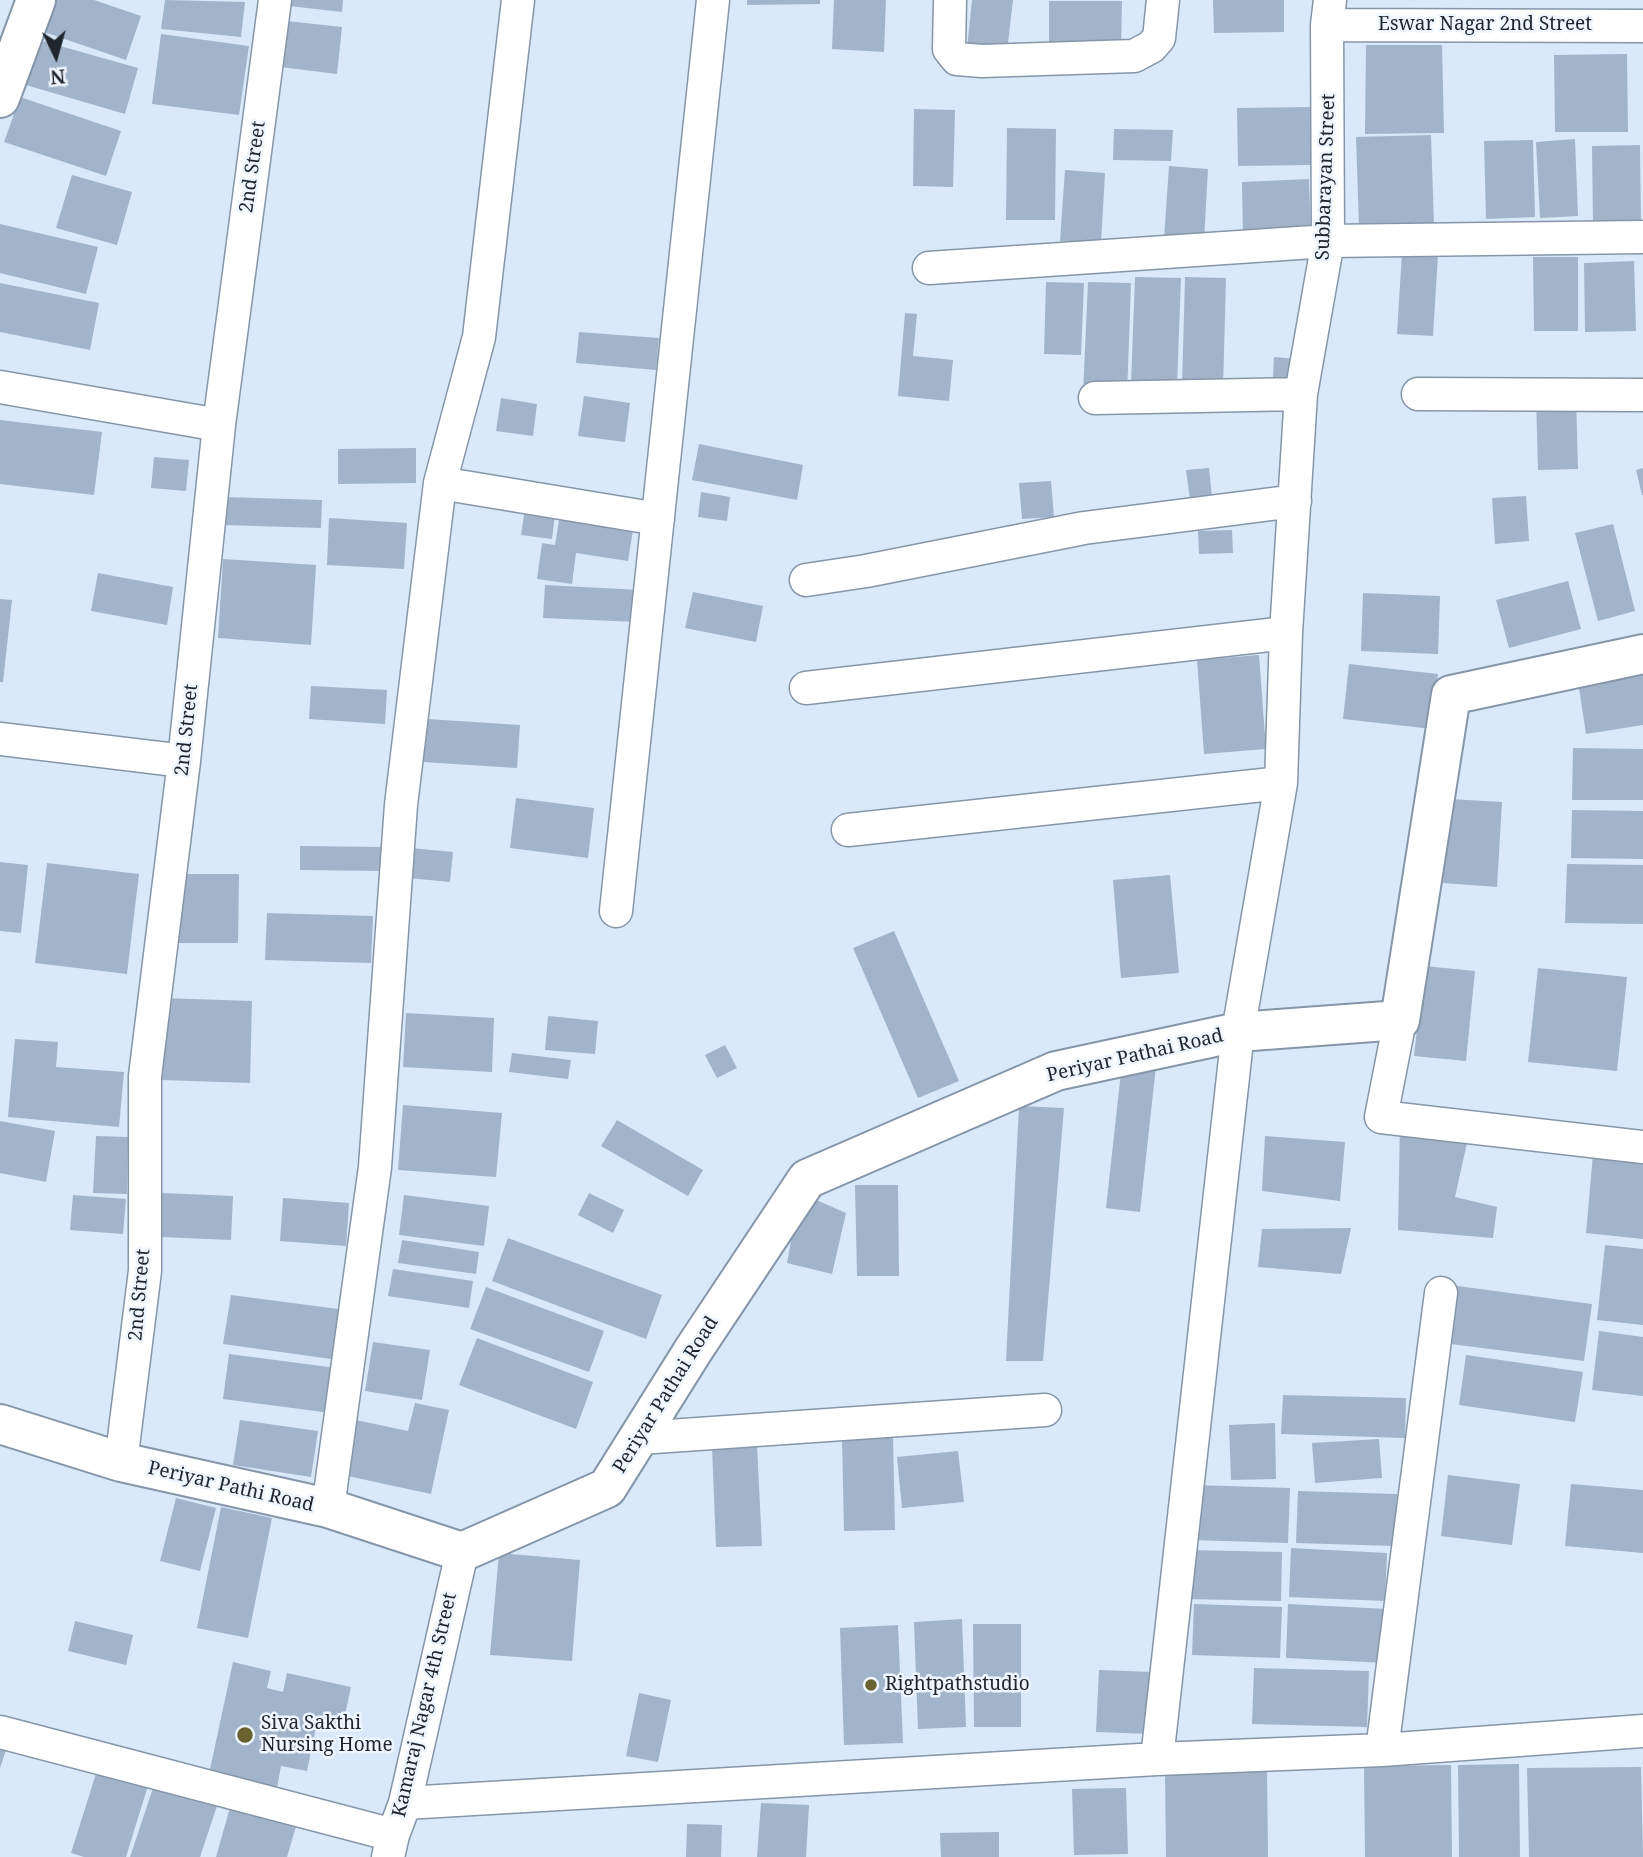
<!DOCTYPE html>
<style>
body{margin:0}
#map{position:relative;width:1643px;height:1857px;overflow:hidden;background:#d9e9fa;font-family:"Noto Serif",serif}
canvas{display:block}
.north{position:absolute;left:21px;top:21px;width:70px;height:70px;-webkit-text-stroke:5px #edf5fe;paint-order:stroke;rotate:175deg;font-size:19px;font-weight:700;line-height:28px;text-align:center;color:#1f252e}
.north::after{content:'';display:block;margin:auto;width:24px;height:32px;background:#1f252e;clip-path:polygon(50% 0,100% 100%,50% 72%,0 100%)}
</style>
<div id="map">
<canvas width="1643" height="1857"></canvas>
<div class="north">N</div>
</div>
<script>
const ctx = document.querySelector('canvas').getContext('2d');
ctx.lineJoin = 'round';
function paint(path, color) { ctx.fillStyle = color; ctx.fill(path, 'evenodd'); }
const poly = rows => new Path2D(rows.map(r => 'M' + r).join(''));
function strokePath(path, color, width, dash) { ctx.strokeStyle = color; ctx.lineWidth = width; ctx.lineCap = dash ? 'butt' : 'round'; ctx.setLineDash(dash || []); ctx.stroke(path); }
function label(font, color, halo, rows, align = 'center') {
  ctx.font = font + ' "Noto Serif",serif'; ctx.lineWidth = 5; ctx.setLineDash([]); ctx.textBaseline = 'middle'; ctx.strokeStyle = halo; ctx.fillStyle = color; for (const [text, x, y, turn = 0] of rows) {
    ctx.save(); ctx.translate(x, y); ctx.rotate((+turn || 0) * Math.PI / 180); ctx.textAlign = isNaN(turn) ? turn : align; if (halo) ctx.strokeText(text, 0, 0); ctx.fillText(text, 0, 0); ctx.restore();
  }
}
paint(poly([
 [51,0,94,0,141,16,126,60,41,31],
 [165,0,245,2,241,37,161,29],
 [282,0,343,0,342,12,281,5],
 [747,0,820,0,820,4,747,5],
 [834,0,886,0,884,52,832,49],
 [972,0,1013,0,1007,52,967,48],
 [1213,0,1284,0,1284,32,1214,33],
 [1049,1,1122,1,1121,50,1049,49],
 [278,20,342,27,337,74,273,66],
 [161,34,249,46,239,115,152,104],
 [39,40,138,68,125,114,26,85],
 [1366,45,1442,45,1444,133,1365,134],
 [1627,54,1628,132,1555,132,1554,55],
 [20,97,121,131,106,176,4,142],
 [1310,107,1311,165,1238,166,1237,108],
 [914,109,955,110,953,187,913,186],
 [1007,128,1056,129,1055,220,1006,220],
 [1114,129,1173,130,1171,161,1113,160],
 [1431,135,1434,225,1359,227,1356,137],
 [1575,139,1578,216,1540,218,1536,142],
 [1533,140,1535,217,1486,219,1484,141],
 [1640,145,1641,223,1593,224,1592,146],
 [1169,166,1208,169,1204,241,1164,239],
 [1065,170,1105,173,1101,243,1060,241],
 [72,175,132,192,117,245,56,228],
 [1309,179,1311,236,1243,239,1242,182],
 [0,224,98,247,86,294,0,273],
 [1402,252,1438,255,1433,336,1397,334],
 [1533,257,1578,257,1578,331,1534,331],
 [1634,261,1636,331,1585,332,1584,263],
 [1135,277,1181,278,1177,386,1131,385],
 [1185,277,1226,278,1223,389,1182,387],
 [1046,282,1084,283,1081,355,1044,354],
 [1088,282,1131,283,1127,396,1083,394],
 [0,283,99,303,90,350,0,332],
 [905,313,917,314,913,356,953,360,949,401,898,396],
 [579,332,659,338,656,370,576,363],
 [1274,357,1297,359,1296,377,1273,377],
 [584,396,630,403,625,442,578,436],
 [1576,396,1578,469,1538,470,1536,397],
 [501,398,537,404,533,436,496,431],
 [0,420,102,432,94,495,0,484],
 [699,444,803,465,797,500,692,480],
 [416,448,416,483,338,484,338,449],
 [154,457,189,460,186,491,151,488],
 [1209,468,1212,497,1190,500,1186,470],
 [1643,468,1643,495,1642,495,1636,470],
 [1051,481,1054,517,1022,519,1019,483],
 [701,492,730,497,727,521,698,517],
 [1526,496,1529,541,1495,544,1492,498],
 [224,497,322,500,321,528,223,525],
 [526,502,556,506,552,539,521,535],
 [560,514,634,524,628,561,576,553,572,584,537,579,542,543,555,545],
 [329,518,407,523,404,569,327,565],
 [1613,524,1635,611,1598,621,1575,533],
 [1232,530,1233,553,1199,554,1198,531],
 [223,559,316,565,311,645,218,638],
 [98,573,173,587,167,625,91,611],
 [1568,581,1581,629,1509,648,1496,600],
 [545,585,640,590,638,622,543,618],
 [693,592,763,606,756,642,685,628],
 [1363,593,1440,596,1438,654,1361,651],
 [0,599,12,600,3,682,0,682],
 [1259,655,1266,749,1204,754,1197,660],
 [1349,664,1438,674,1432,729,1343,719],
 [1643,665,1643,725,1586,734,1577,675],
 [311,686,387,690,385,724,309,719],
 [427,719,520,725,517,768,423,762],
 [1573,748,1643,749,1643,800,1572,800],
 [516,798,594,808,588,858,510,848],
 [1449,799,1502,802,1497,887,1443,883],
 [1572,810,1643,811,1643,859,1571,858],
 [300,846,383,847,383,871,300,870],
 [410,848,453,852,450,882,408,878],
 [0,862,28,865,21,933,0,931],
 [47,863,139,874,127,974,35,963],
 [1567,864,1643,865,1643,924,1565,923],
 [171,874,239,874,238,943,170,943],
 [1170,875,1179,973,1121,978,1113,880],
 [267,913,373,916,371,963,265,960],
 [894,931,959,1081,918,1098,853,948],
 [1424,966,1475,971,1466,1061,1414,1056],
 [1538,968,1627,977,1617,1071,1528,1062],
 [163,998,252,1001,250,1083,161,1080],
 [406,1013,494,1018,492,1072,403,1067],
 [548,1016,598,1021,595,1054,545,1050],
 [15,1039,58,1042,56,1067,124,1072,119,1127,8,1117],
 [725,1045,737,1068,717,1078,705,1055],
 [512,1053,571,1060,568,1079,509,1072],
 [1122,1063,1156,1066,1140,1212,1106,1208],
 [403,1105,502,1113,496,1177,398,1170],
 [1019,1106,1064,1108,1043,1361,1006,1361],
 [617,1120,703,1170,688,1196,601,1146],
 [0,1121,55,1131,46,1182,0,1173],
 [1400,1124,1469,1134,1455,1197,1497,1207,1493,1238,1398,1230],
 [96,1136,128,1137,127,1194,93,1193],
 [1265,1136,1345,1142,1340,1201,1262,1191],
 [1593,1154,1643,1158,1643,1239,1586,1233],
 [855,1185,898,1185,899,1276,857,1276],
 [162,1193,233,1196,231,1240,161,1237],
 [589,1193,624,1210,613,1233,578,1215],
 [73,1195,126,1199,123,1234,70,1230],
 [404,1195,489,1206,484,1246,399,1235],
 [283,1198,349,1203,346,1246,280,1241],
 [814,1199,846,1213,832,1274,787,1263,795,1219],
 [1351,1228,1341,1274,1258,1267,1262,1229],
 [508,1238,662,1295,646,1339,492,1281],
 [402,1240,479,1252,476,1274,398,1263],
 [1605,1245,1643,1249,1643,1325,1597,1320],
 [393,1269,473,1281,469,1308,388,1296],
 [1450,1285,1592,1304,1584,1361,1443,1343],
 [486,1287,604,1331,589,1372,470,1329],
 [231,1295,346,1310,338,1360,223,1344],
 [1599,1331,1643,1337,1643,1396,1592,1390],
 [477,1338,593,1382,576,1429,459,1385],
 [373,1342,430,1350,422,1400,365,1391],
 [229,1354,337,1368,331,1413,223,1399],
 [1466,1355,1583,1372,1575,1422,1459,1405],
 [1283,1395,1406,1398,1405,1438,1281,1434],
 [415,1403,449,1410,431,1494,343,1475,356,1420,408,1431],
 [240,1420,318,1431,311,1477,233,1465],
 [1275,1423,1276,1479,1231,1480,1229,1425],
 [893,1436,895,1530,844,1531,842,1437],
 [1379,1439,1382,1478,1315,1483,1312,1443],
 [757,1445,762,1546,716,1547,712,1447],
 [958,1451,964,1502,902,1508,897,1457],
 [1448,1475,1520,1484,1512,1545,1441,1536],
 [1571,1484,1643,1490,1643,1553,1565,1546],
 [1194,1485,1290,1488,1288,1543,1191,1540],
 [1298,1491,1397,1494,1395,1546,1296,1543],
 [176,1498,216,1508,200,1571,160,1561],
 [221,1507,272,1518,248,1638,197,1628],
 [1291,1548,1387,1553,1385,1601,1289,1597],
 [1188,1550,1282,1552,1281,1601,1187,1599],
 [499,1553,580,1560,572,1661,490,1655],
 [1194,1604,1282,1607,1280,1658,1192,1655],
 [1288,1604,1388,1609,1385,1663,1286,1658],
 [962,1619,966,1727,918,1729,914,1622],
 [75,1621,133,1635,126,1665,68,1651],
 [973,1624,1021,1624,1021,1727,974,1727],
 [898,1625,903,1743,844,1745,840,1628],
 [233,1662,271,1671,267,1688,283,1692,287,1673,351,1687,342,1728,317,1723,307,1771,281,1766,277,1788,209,1774],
 [1254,1668,1369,1671,1367,1727,1252,1724],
 [1099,1670,1153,1672,1150,1734,1096,1732],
 [639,1693,671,1700,658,1762,626,1756],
 [0,1741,8,1744,0,1768],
 [99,1764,150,1779,126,1857,84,1857,71,1853],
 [1519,1764,1520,1857,1459,1857,1458,1765],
 [1451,1765,1452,1857,1365,1857,1364,1766],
 [1641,1767,1643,1857,1529,1857,1527,1768],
 [1267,1769,1268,1857,1166,1857,1165,1771],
 [155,1782,218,1803,200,1857,130,1857],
 [1126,1788,1128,1854,1074,1855,1072,1789],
 [761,1803,809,1805,806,1857,757,1857],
 [231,1804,297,1823,287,1857,216,1857],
 [687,1824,722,1825,721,1857,686,1857],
 [999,1832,999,1857,941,1857,940,1833]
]), '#a2b4c9');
const street = poly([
 [950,0,949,49,957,59,982,61,1134,56,1151,47,1159,38,1163,0],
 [1327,25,1643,26],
 [929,268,1328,241,1643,237],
 [0,387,219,425],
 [1418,394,1643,395],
 [1095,398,1301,394],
 [440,483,658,519],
 [806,580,866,571,1084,528,1295,501],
 [806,688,1286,633],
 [0,739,184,761],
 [848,830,1281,783],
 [616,911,713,0],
 [1400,1020,1381,1117,1643,1147],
 [640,1438,1045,1410],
 [121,1462,145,1271,145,1076,184,761,219,425,275,0],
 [328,1508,375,1167,401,805,440,483,479,337,518,0],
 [0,1732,393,1835],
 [1382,1750,1441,1293],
 [1157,1759,1238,1032,1281,783,1286,633,1301,394,1328,241,1327,25,1330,0],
 [405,1803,1157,1759,1382,1750,1643,1731],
 [388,1857,393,1835,405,1803,462,1552]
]);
const secondary = poly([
 [0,98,36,0],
 [0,1424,121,1462,328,1508,462,1552,607,1488,694,1349,807,1179,1056,1071,1238,1032,1400,1020,1451,695,1643,654]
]);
strokePath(street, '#8596ab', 35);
strokePath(secondary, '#8596ab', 42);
strokePath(street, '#fff', 32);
strokePath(secondary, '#fff', 38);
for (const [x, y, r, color] of [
 [871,1685,7,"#68622f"],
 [245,1735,9,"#68622f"]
]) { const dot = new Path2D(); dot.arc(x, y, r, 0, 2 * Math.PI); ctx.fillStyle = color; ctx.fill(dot); strokePath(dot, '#edf5fe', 2.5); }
label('19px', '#1f252e', '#edf5fe', [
 ["Eswar Nagar 2nd Street",1485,25],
 ["2nd Street",253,167,-82],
 ["Subbarayan Street",1326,177,-88],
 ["2nd Street",187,730,-84],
 ["Periyar Pathai Road",1135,1056,-13],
 ["2nd Street",140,1295,-85],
 ["Periyar Pathai Road",666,1395,-58],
 ["Periyar Pathi Road",231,1487,13],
 ["Kamaraj Nagar 4th Street",425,1705,-77]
]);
label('19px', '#1f252e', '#edf5fe', [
 ["Rightpathstudio",885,1685],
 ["Siva Sakthi",261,1724],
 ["Nursing Home",261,1746]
], 'left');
</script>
